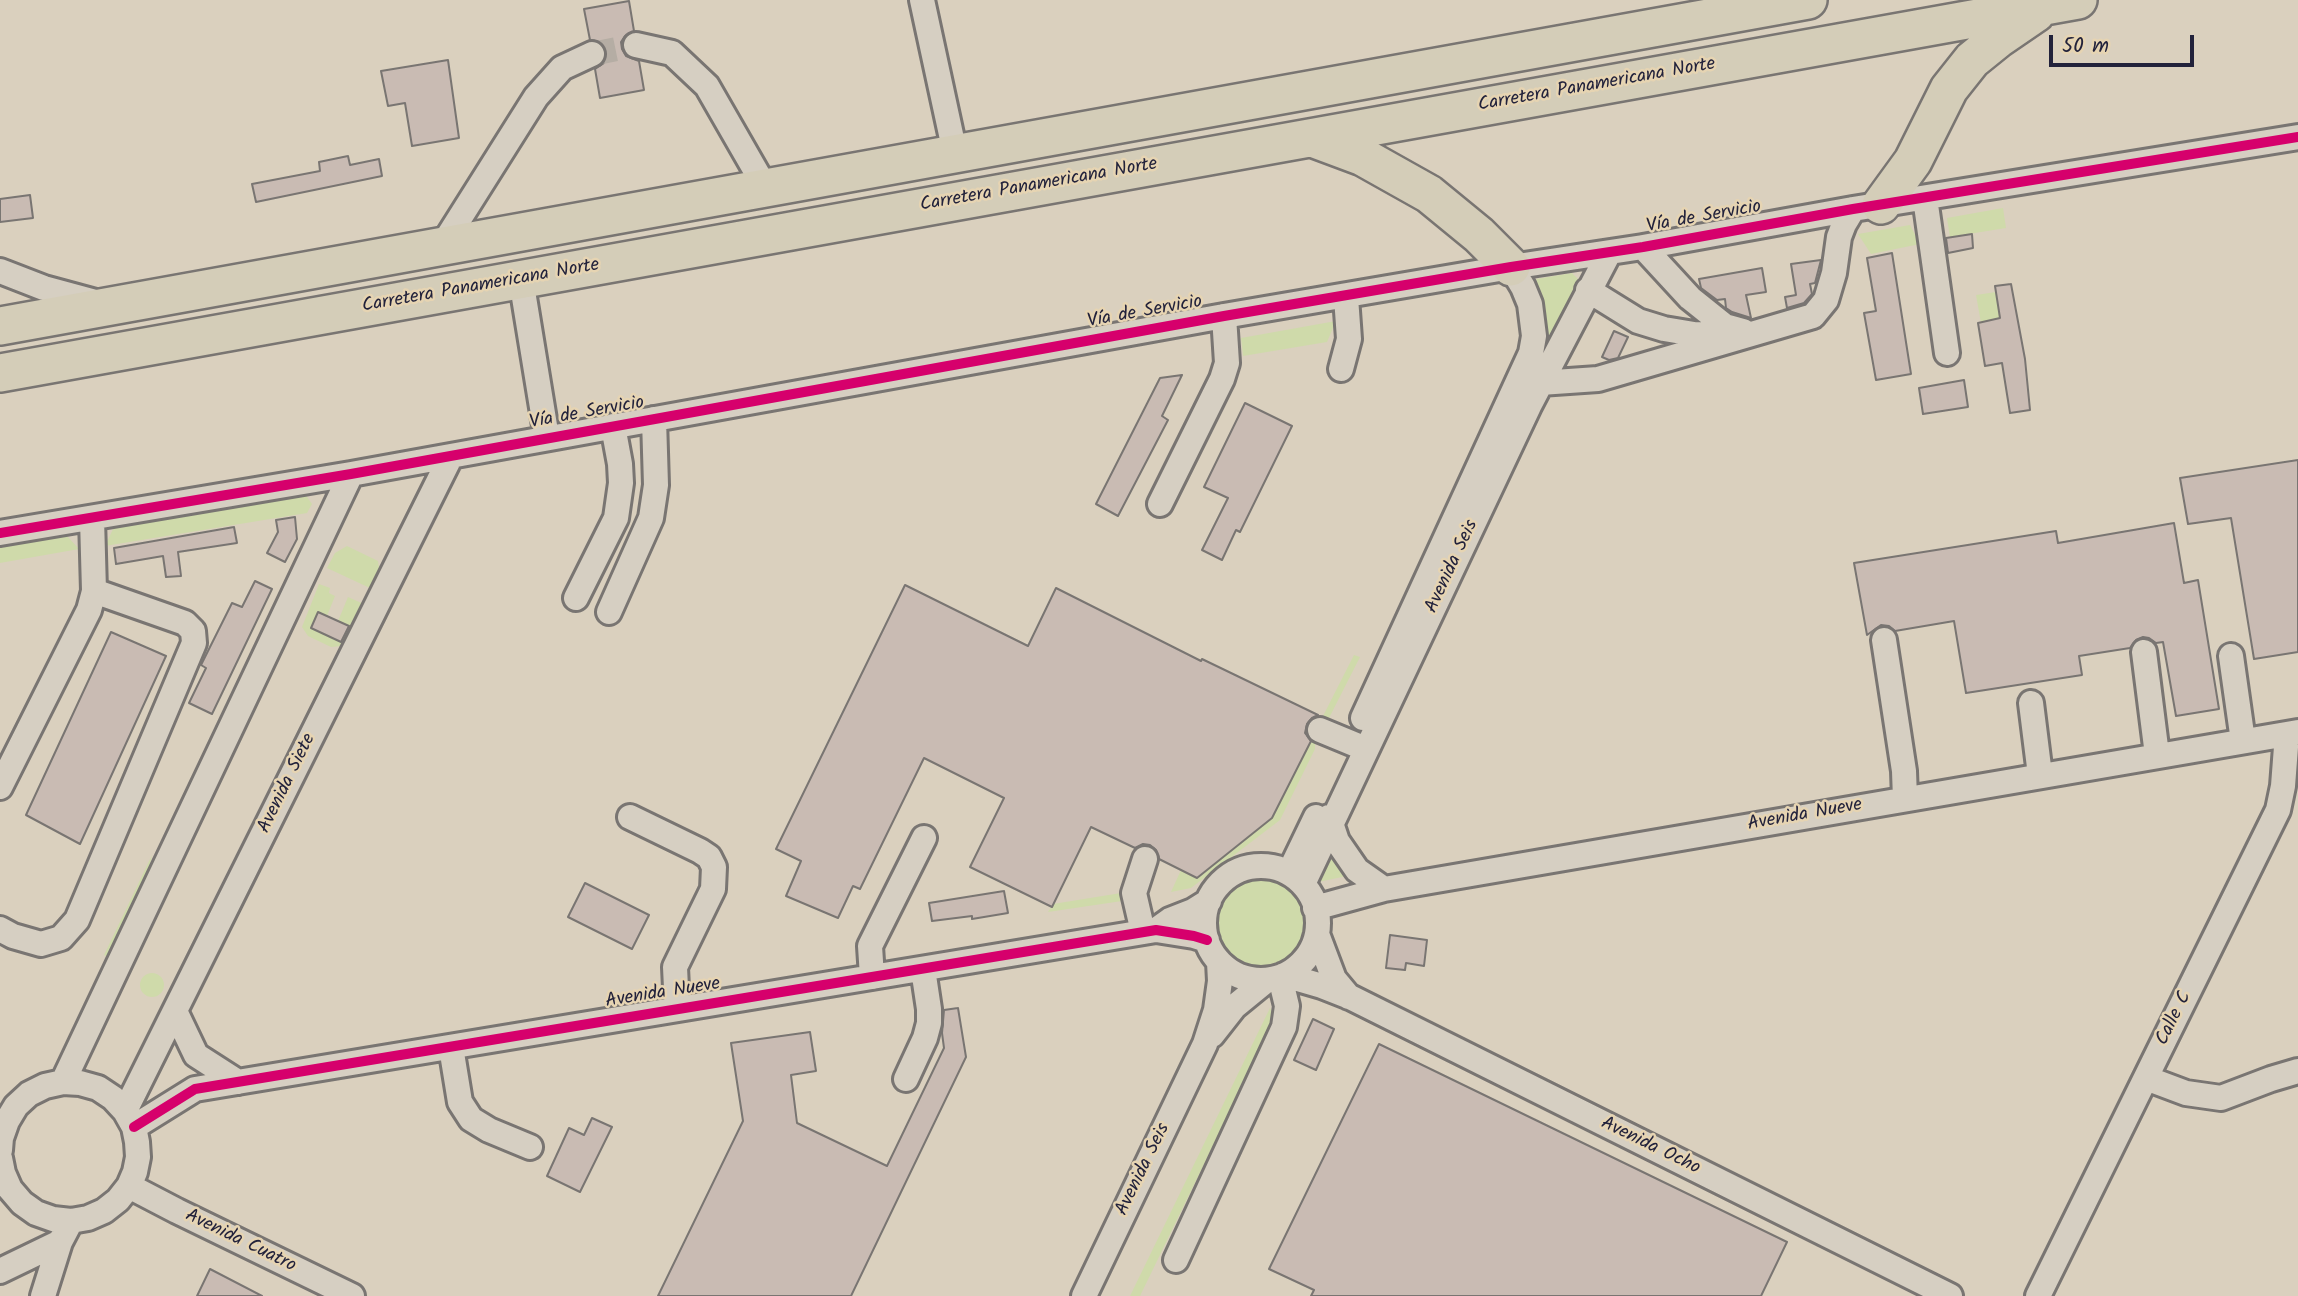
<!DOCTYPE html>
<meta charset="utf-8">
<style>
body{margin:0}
#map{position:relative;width:2298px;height:1296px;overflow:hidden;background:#dad0be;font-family:Kalam,sans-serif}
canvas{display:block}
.scale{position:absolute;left:2049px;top:35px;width:145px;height:32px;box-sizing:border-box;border:4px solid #22223b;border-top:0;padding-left:9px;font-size:21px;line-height:24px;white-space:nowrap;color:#22223b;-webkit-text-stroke:5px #e6d4b2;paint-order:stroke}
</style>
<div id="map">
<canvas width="2298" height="1296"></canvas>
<div class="scale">50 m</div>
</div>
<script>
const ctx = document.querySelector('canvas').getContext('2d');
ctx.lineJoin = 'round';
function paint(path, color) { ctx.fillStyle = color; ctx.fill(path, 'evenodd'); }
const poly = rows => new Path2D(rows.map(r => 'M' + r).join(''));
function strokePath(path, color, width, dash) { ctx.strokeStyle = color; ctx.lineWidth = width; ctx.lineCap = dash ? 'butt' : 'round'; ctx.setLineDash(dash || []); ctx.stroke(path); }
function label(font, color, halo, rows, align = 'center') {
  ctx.font = font + ' Kalam,sans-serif'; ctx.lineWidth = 5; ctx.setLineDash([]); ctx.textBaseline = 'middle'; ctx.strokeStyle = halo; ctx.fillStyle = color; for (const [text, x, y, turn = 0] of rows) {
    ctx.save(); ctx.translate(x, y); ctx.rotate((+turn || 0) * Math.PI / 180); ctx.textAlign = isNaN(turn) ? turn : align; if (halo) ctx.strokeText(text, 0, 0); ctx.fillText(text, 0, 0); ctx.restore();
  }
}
paint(poly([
 [2003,208,2006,228,1950,237,1947,218],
 [1910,225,1920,244,1871,254,1858,234],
 [1572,273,1579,280,1577,289,1541,363,1545,335,1545,315,1536,279],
 [1996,292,2000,318,1981,323,1976,295],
 [1336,321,1327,342,1243,356,1241,338],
 [305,494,312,504,307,513,105,546,114,527],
 [63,535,67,536,79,549,0,563,0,545],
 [347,546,378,561,380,573,372,589,327,568,335,553],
 [319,584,330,588,329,593,335,596,327,616,318,612,315,619,331,627,328,636,341,642,350,627,338,621,348,597,366,605,347,643,342,646,331,647,308,636,302,627],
 [1354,655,1360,657,1329,718,1322,718],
 [1312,739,1315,741,1315,749,1280,820,1191,888,1171,892,1181,870,1198,878,1274,815],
 [1329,852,1347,876,1318,882,1316,881],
 [152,855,145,887,112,959,104,955],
 '1217 923a46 46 0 1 1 92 0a46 46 0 1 1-92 0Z',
 [1121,893,1122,901,1048,912,1053,904],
 '140 985a12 12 0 1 1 24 0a12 12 0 1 1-24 0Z',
 [1270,1008,1275,1018,1140,1296,1130,1296]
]), '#cfdaaa');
const building = poly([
 [629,1,634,31,625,36,621,42,622,49,626,56,639,61,644,90,600,98,595,69,604,63,607,55,605,47,601,42,590,40,584,9,629,1],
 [448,60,459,138,412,146,405,103,388,106,381,71,448,60],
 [348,156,350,165,379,159,382,176,256,202,252,184,320,171,319,162,348,156],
 [30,195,33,218,0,222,0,199,30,195],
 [1972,234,1973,248,1948,253,1946,238,1972,234],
 [1892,253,1911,374,1876,380,1864,313,1876,311,1867,258,1892,253],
 [1821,260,1815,283,1810,284,1812,294,1804,303,1787,308,1785,297,1796,295,1791,264,1821,260],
 [1762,268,1766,292,1746,295,1751,318,1732,312,1726,308,1725,299,1717,300,1701,288,1699,279,1762,268],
 [2011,284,2025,359,2030,410,2010,413,2002,363,1985,366,1978,323,2000,318,1995,286,2011,284],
 [1614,331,1628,337,1618,358,1609,360,1602,357,1614,331],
 [1182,375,1162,416,1168,420,1118,516,1096,504,1160,378,1182,375],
 [1964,380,1968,407,1923,414,1919,388,1964,380],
 [1245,403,1292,426,1240,532,1236,530,1222,560,1202,550,1228,498,1204,487,1245,403],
 [2298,460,2298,652,2254,659,2231,518,2188,524,2180,478,2298,460],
 [295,517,297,539,285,562,267,553,278,532,276,520,295,517],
 [2174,523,2184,583,2198,580,2219,709,2176,716,2163,642,2156,643,2149,638,2143,637,2136,640,2130,648,2079,656,2082,675,1966,693,1954,621,1895,631,1889,626,1881,625,1867,635,1854,563,2056,531,2058,543,2174,523],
 [234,527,237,543,178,552,181,576,166,577,163,556,116,564,114,548,234,527],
 [255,581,272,589,212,714,189,703,206,668,201,665,232,603,242,607,255,581],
 [905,585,1028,646,1056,588,1201,661,1202,659,1318,715,1312,718,1307,724,1305,733,1311,741,1272,818,1197,878,1159,859,1156,850,1150,845,1143,844,1135,848,1091,827,1052,907,970,867,1004,798,924,758,860,889,853,886,838,918,786,896,801,861,776,849,905,585],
 [318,612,349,626,341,642,311,628,318,612],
 [111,632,166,656,80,844,26,815,111,632],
 [585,883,649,915,632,949,568,917,585,883],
 [1004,891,1008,913,972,919,972,916,932,921,929,903,1004,891],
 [1390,935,1427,940,1424,966,1406,963,1405,970,1386,968,1390,935],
 [958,1008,966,1057,851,1296,658,1296,743,1121,731,1043,810,1032,816,1071,791,1075,797,1123,887,1166,944,1048,942,1033,944,1010,958,1008],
 [1313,1019,1334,1029,1316,1070,1294,1060,1313,1019],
 [1379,1044,1787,1242,1761,1296,1311,1296,1314,1290,1269,1269,1379,1044],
 [592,1118,612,1127,580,1192,547,1176,569,1128,584,1135,592,1118],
 [210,1269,262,1296,197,1296,210,1269]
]);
paint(building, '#c9bbb3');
strokePath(building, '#797572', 2);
strokePath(poly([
 [592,54,636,45]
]), '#b5ada4', 24, [24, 12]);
const minor = poly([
 [922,0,955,153],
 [636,45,672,53,707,86,765,187],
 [1925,198,1947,353],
 [442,246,536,97,562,68,592,54],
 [1643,247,1690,298,1725,326,1743,331],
 [0,271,44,288,103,304],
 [521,279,547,438],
 [1588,290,1638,321,1664,329,1694,334,1724,335],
 [1341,369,1349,339,1346,297],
 [1540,383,1598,379,1813,316,1826,300,1834,273,1839,237,1844,224,1853,209],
 [1160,504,1222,379,1227,363,1224,316],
 [0,533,351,474,1224,316,1511,267,1643,247,1853,209,2298,137],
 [576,598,616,518,621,483,620,464,613,426],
 [609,612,651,518,656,485,654,419],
 [1884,640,1904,771,1905,799],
 [2144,652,2157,755],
 [2231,656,2243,741],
 [2031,703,2040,775],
 [1363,718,1531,353,1534,336,1530,304,1523,287,1511,267],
 [1320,730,1366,749],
 [0,787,89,610,94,591,92,518],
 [630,817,700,851,709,857,714,867,713,889,675,967,677,1009],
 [1329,817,1337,841,1357,870,1384,889],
 '1204 923a57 57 0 1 1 114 0a57 57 0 1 1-114 0Z',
 [1289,873,1316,817],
 [1303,884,1529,406,1609,253],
 [1315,908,1384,889,2298,732],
 [0,929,13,936,41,944,61,938,77,920,194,643,193,631,185,623,94,591],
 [1156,930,1170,920,1193,911,1209,901],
 [1143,932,1134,893,1145,859],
 [1317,934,1334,979,1349,997],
 [1284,975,1322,986,1350,997,1950,1296],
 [872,977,870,946,924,838],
 [175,1011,196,1055,238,1082],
 [1212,1035,1234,1007,1267,980],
 [451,1047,460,1102,471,1119,489,1130,530,1147],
 [2146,1078,2186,1093,2221,1098,2271,1079,2298,1071],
 [906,1079,925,1038,929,1023,929,1009,923,969],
 [63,1082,351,474],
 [125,1111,451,456],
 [134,1127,195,1089,1156,930,1194,936,1207,940],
 [0,1150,1,1138,7,1121,16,1106,29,1094,45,1086,63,1082,80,1083,98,1088,113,1098,125,1111,134,1127,137,1142,138,1157,135,1172,129,1186,118,1200,104,1211,88,1218,71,1221,53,1219,36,1213,22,1203,10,1189,3,1173,0,1158],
 [129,1186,177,1211,352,1296],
 [1176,1260,1284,1027,1287,1006,1280,977],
 [0,1271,60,1242,71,1221],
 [43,1296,60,1242],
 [1084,1296,1205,1044,1216,1010,1220,981,1219,962],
 [2038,1296,2278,810,2283,786,2287,734]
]);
const highway = poly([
 [1312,138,1363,157,1429,194,1479,235,1511,267],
 [1881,205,1913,161,1949,89,1972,60,1998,39,2036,13],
 [0,326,1808,0],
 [0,373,2078,0]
]);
strokePath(minor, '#797572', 30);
strokePath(highway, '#797572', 42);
strokePath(minor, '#d6cfc2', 24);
strokePath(highway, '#d4cdb8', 37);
strokePath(poly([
 [0,533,351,474,1224,316,1511,267,1643,247,1853,209,2298,137],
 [134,1127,195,1089,1156,930,1194,936,1207,940]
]), '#d6006c', 10);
label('19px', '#22223b', '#e6d4b2', [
 ["Carretera Panamericana Norte",1597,86,-10],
 ["Carretera Panamericana Norte",1039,186,-10],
 ["Vía de Servicio",1704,218,-10],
 ["Carretera Panamericana Norte",481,287,-10],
 ["Vía de Servicio",1145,313,-10],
 ["Vía de Servicio",587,414,-10],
 ["Avenida Seis",1453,567,-65],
 ["Avenida Siete",288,784,-64],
 ["Avenida Nueve",1805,816,-10],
 ["Avenida Nueve",663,994,-9],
 ["Calle C",2175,1019,-64],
 ["Avenida Ocho",1650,1147,26],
 ["Avenida Seis",1144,1170,-64],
 ["Avenida Cuatro",240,1242,26]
]);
</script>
